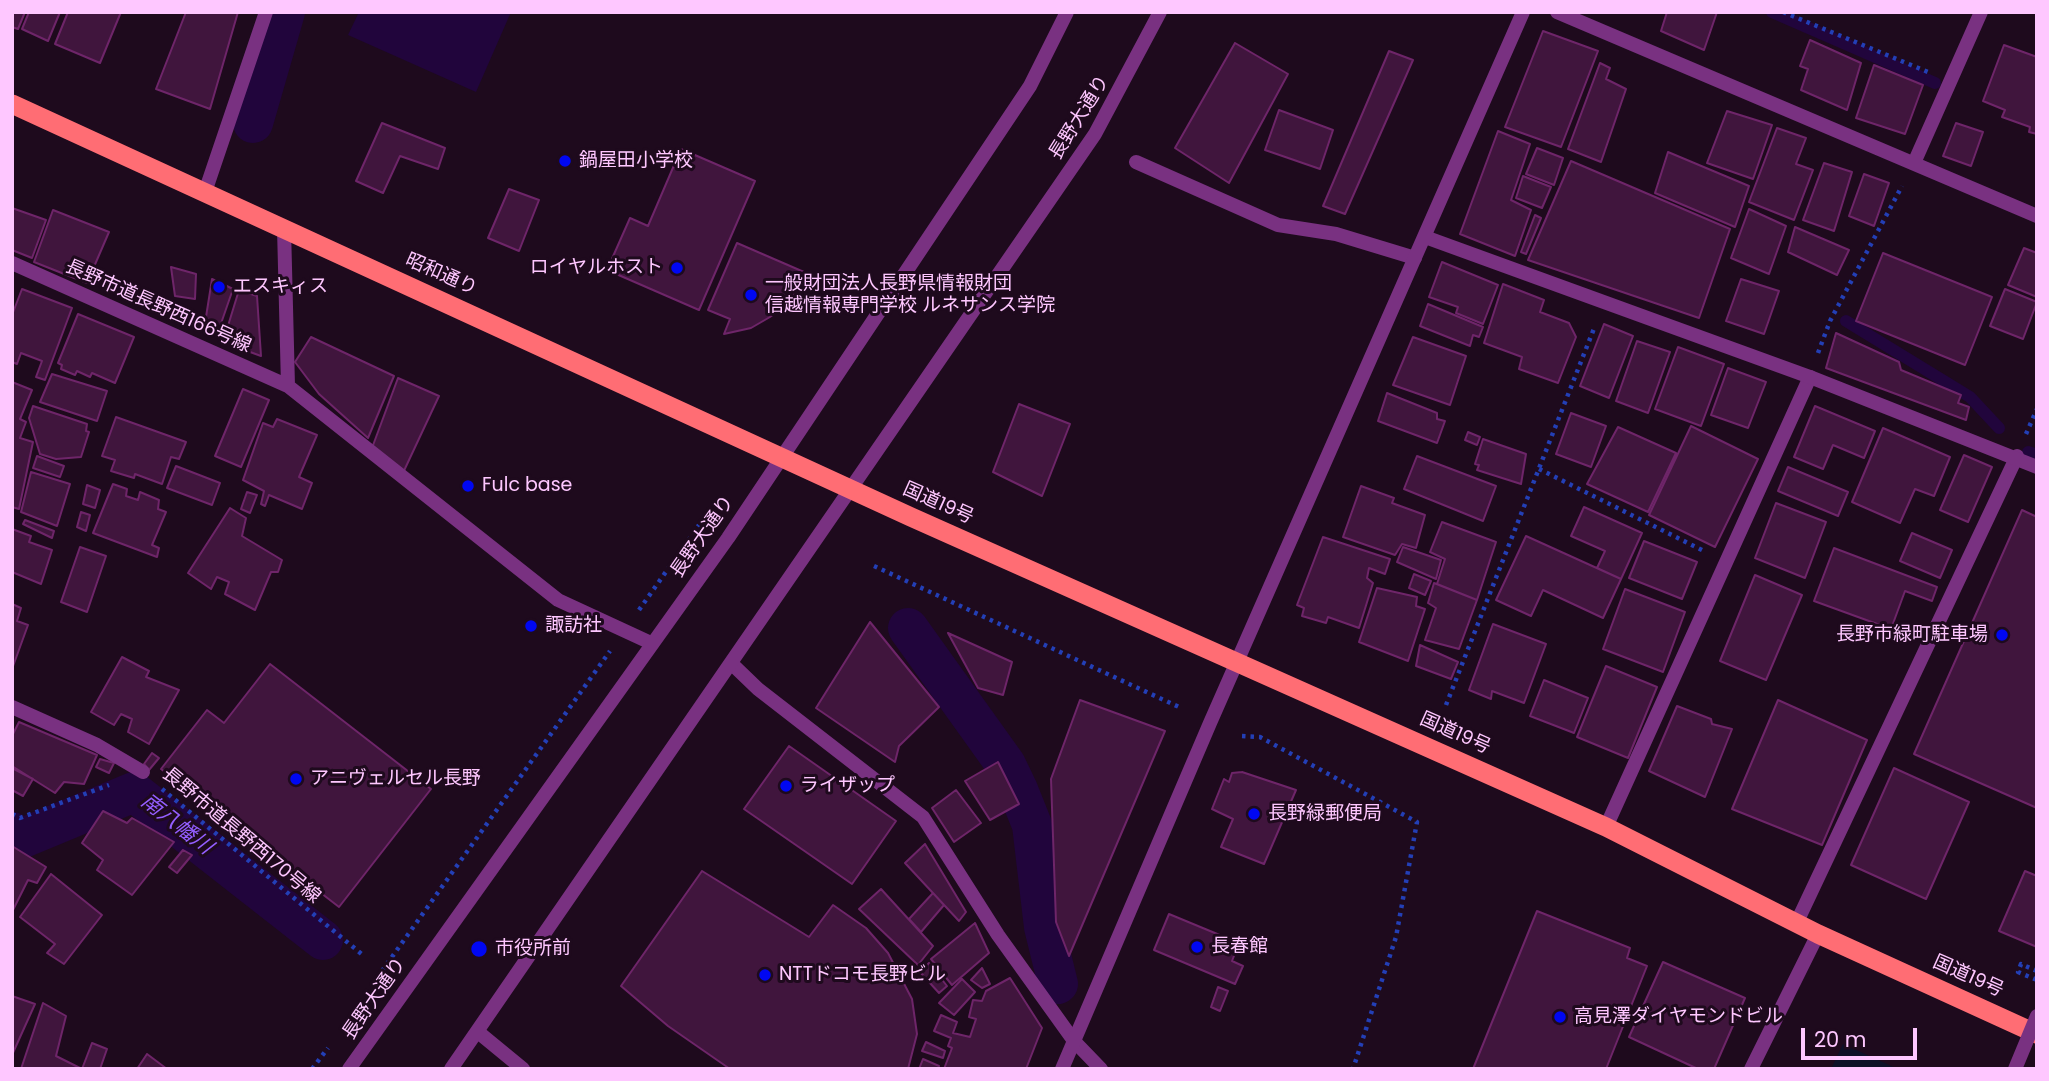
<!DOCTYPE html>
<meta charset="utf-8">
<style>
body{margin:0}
#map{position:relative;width:2049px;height:1081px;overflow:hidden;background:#1e0a1d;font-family:Poppins,sans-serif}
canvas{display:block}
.frame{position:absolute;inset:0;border:14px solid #fec7ff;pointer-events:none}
.scale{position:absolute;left:1801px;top:1028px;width:116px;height:32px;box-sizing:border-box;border:4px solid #fec7ff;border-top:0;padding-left:9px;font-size:21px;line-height:24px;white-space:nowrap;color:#fec7ff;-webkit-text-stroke:5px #1e0a1d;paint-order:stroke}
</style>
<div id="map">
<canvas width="2049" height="1081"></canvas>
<div class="frame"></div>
<div class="scale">20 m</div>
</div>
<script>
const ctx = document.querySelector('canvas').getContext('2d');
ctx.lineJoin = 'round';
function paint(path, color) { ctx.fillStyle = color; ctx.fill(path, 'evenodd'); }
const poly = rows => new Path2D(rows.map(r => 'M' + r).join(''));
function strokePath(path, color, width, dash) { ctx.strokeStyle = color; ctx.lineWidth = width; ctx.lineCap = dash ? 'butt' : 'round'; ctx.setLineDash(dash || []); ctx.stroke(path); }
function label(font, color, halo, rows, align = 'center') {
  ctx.font = font + ' Poppins,"Noto Sans JP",sans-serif'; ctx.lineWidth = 6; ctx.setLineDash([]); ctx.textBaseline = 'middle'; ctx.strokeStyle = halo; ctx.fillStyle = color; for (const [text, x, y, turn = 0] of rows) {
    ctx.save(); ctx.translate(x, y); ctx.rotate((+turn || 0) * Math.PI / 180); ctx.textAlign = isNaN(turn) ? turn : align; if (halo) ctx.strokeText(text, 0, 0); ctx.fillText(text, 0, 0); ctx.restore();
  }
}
paint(poly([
 [1843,1044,1898,1069,1831,1069]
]), '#0d1128');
paint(poly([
 [359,12,511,12,476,92,348,35]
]), '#21053c');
strokePath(poly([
 [1772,12,1935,83],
 [1846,321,1970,397,1999,428],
 [2028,452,2037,455]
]), '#21053c', 12);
strokePath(poly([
 [253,123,285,12],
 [908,628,1006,765,1018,790,1032,825,1044,927,1058,984],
 [12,832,23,838,134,792,323,940]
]), '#21053c', 40);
const building = poly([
 [12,12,25,12,18,29,12,27,12,12],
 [29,12,60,12,48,41,22,29,29,12],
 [68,12,121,12,100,63,55,44,68,12],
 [186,12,238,12,210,109,156,89,186,12],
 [1667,12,1717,12,1704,50,1661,31,1667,12],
 [1543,31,1598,51,1561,147,1505,127,1543,31],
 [1810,40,1861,63,1847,110,1801,90,1808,69,1800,66,1810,40],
 [1235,43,1288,74,1229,183,1175,148,1235,43],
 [2004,45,2037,57,2037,134,2029,132,2030,127,2002,117,2005,110,1983,101,2004,45],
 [1389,51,1413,60,1345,214,1323,206,1389,51],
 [1600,63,1610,68,1606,79,1626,89,1601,162,1568,149,1600,63],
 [1874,65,1923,85,1905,134,1856,118,1874,65],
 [1279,110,1333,130,1320,169,1265,150,1279,110],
 [1727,111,1772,125,1753,179,1707,163,1727,111],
 [382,123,445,148,438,169,400,156,383,193,356,181,382,123],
 [1956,123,1983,132,1971,166,1943,156,1956,123],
 [1777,128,1806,138,1796,164,1813,170,1794,220,1749,202,1777,128],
 [1498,131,1530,144,1511,200,1531,210,1515,256,1460,234,1498,131],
 [1537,148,1563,158,1554,185,1526,174,1537,148],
 [681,149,755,181,699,310,607,270,630,218,648,226,681,149],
 [1668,152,1749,186,1735,227,1655,193,1668,152],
 [1571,161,1730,229,1699,318,1528,260,1571,161],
 [1824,163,1852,172,1834,231,1803,220,1824,163],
 [1864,174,1889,183,1874,226,1849,216,1864,174],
 [1523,176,1551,187,1542,208,1516,198,1523,176],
 [509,189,539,200,519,251,488,238,509,189],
 [12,208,46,220,32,258,12,250,12,208],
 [1749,209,1786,226,1769,274,1731,258,1749,209],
 [53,210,109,232,87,283,34,262,53,210],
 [1535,215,1541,218,1526,254,1521,252,1535,215],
 [1795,227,1849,250,1837,275,1788,252,1795,227],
 [737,243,804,272,790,302,770,317,751,328,724,334,730,319,708,310,737,243],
 [2024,248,2037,253,2037,297,2008,285,2024,248],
 [1883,253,1992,297,1965,365,1856,321,1883,253],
 [1442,262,1498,285,1483,324,1456,313,1458,307,1429,297,1442,262],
 [171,267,196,274,195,299,175,296,171,267],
 [212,279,233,289,217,335,190,325,206,317,212,279],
 [1741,279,1779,291,1764,334,1726,321,1741,279],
 [1503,284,1544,300,1540,312,1569,323,1576,337,1558,383,1519,369,1522,357,1484,343,1503,284],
 [22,289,72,308,45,380,36,377,42,361,21,353,17,364,12,362,12,315,22,289],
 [2005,289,2037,302,2023,339,1990,326,2005,289],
 [239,290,257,296,261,356,223,342,239,290],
 [1428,304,1483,327,1479,337,1473,335,1470,346,1420,326,1428,304],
 [78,314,134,337,115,383,92,373,90,377,77,371,75,375,61,369,62,365,58,363,78,314],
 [1604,324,1633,336,1609,398,1580,386,1604,324],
 [1836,333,1899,362,1901,370,1961,395,1958,403,1969,407,1966,420,1826,368,1836,333],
 [311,337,394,376,368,438,319,394,295,362,311,337],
 [1413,337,1466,356,1450,405,1393,385,1413,337],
 [1637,341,1670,352,1648,413,1616,401,1637,341],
 [1678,347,1724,364,1701,426,1655,409,1678,347],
 [1728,368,1766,382,1748,428,1711,415,1728,368],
 [52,374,107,391,97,421,40,402,52,374],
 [398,378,439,396,402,475,372,448,398,378],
 [12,382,32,390,20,419,26,422,20,438,33,442,19,509,12,507,12,382],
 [243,389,269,400,241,467,215,456,243,389],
 [1387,393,1437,413,1437,419,1445,421,1437,443,1378,421,1387,393],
 [1019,404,1070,424,1042,496,993,472,1019,404],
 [33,406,87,424,86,431,89,432,81,457,56,459,40,454,29,418,33,406],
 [1815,406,1875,431,1864,458,1833,445,1823,469,1794,457,1815,406],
 [1571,413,1606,426,1591,467,1556,454,1571,413],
 [116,417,186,442,179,459,171,457,162,484,135,474,134,478,111,471,115,460,102,456,116,417],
 [277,419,317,435,299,477,312,483,302,509,269,495,265,506,261,504,264,491,243,480,263,423,273,427,277,419],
 [1691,426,1758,459,1715,547,1649,515,1691,426],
 [1618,427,1676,453,1648,512,1587,484,1618,427],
 [1883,428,1950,457,1934,496,1915,489,1900,523,1852,502,1883,428],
 [1468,432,1480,437,1477,445,1465,440,1468,432],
 [1483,439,1526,454,1521,484,1477,470,1479,465,1475,464,1483,439],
 [1964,455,1992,467,1968,522,1940,510,1964,455],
 [37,456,64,466,60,477,33,468,37,456],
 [1417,456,1496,486,1483,521,1404,489,1417,456],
 [176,466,220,483,212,505,167,488,176,466],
 [1788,467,1848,492,1838,516,1778,491,1788,467],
 [31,472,70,484,57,526,21,512,31,472],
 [113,484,127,489,126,496,138,500,140,492,159,500,158,509,166,512,152,545,159,548,157,557,93,533,113,484],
 [87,485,100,490,95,508,83,504,87,485],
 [1361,486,1394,498,1392,503,1425,515,1416,548,1402,544,1395,555,1343,537,1361,486],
 [247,492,257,495,250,513,241,509,247,492],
 [1776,503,1826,522,1805,578,1755,558,1776,503],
 [1584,507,1642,533,1621,579,1597,568,1605,551,1571,536,1584,507],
 [230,508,246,518,242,536,282,560,278,572,271,572,255,610,225,594,229,582,217,577,211,589,188,573,230,508],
 [2022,510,2037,517,2037,808,1914,754,2022,510],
 [81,512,90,515,86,531,77,527,81,512],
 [25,520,54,531,52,538,23,524,25,520],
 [1442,522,1496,542,1477,600,1437,584,1445,559,1430,552,1442,522],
 [12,529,31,536,29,542,52,550,41,584,12,572,12,529],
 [1912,533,1952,550,1940,578,1900,561,1912,533],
 [1526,536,1621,579,1603,618,1543,590,1531,616,1496,600,1526,536],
 [1323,537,1390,559,1385,574,1369,568,1367,578,1373,583,1359,628,1328,617,1326,623,1302,616,1304,608,1297,605,1323,537],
 [1644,541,1697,562,1682,599,1629,578,1644,541],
 [80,547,106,556,87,612,61,602,80,547],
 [1403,547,1441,560,1436,579,1397,562,1403,547],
 [1834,548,1937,587,1932,601,1905,591,1891,629,1814,601,1834,548],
 [1414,574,1431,581,1425,595,1409,588,1414,574],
 [1755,575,1802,595,1766,680,1720,661,1755,575],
 [1434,583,1477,600,1459,649,1425,640,1436,608,1428,603,1434,583],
 [1377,588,1417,597,1416,606,1425,609,1408,661,1359,642,1377,588],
 [1625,589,1685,612,1663,672,1603,649,1625,589],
 [12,604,21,608,17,621,28,625,12,669,12,604],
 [870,622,939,707,899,746,895,762,816,708,870,622],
 [1493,624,1546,644,1524,703,1492,691,1491,699,1469,690,1493,624],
 [948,633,1012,662,1003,695,978,688,948,633],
 [1420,645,1458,662,1451,679,1416,666,1420,645],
 [122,657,149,671,146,677,179,690,149,744,128,732,132,719,121,714,114,725,91,712,122,657],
 [270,664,431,789,339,907,161,769,207,710,224,723,270,664],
 [1606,666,1657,687,1628,758,1577,737,1606,666],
 [1544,680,1588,698,1574,733,1530,716,1544,680],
 [1080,700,1165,731,1069,956,1056,922,1051,779,1080,700],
 [1778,700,1867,740,1822,845,1732,809,1778,700],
 [1677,706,1711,719,1712,724,1732,729,1705,797,1649,771,1677,706],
 [19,722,97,755,84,784,64,782,55,793,12,766,12,736,19,722],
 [789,746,896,821,852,884,744,809,789,746],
 [152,753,159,758,149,770,144,764,152,753],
 [100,759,114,763,109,773,96,767,100,759],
 [998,762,1019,804,990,820,965,781,998,762],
 [12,768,33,779,23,796,12,790,12,768],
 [1894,768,1969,802,1926,899,1851,865,1894,768],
 [1242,772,1296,790,1264,864,1221,847,1233,819,1212,809,1224,779,1229,782,1232,773,1242,772],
 [956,790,981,823,954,842,932,808,956,790],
 [103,811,127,823,132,818,174,842,132,895,97,870,103,860,82,843,103,811],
 [925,844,966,912,959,921,905,863,925,844],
 [12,846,46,867,37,883,28,880,12,912,12,846],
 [183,850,192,855,177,873,169,867,183,850],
 [702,871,809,937,833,905,866,928,888,953,912,999,917,1034,908,1069,730,1069,668,1026,621,986,702,871],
 [2025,871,2037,876,2037,947,1999,931,2025,871],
 [51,874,102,915,64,964,47,953,55,944,20,917,51,874],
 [881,889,933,946,918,965,859,909,881,889],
 [933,893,944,905,921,932,909,919,933,893],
 [1537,911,1630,948,1627,958,1647,966,1606,1069,1473,1069,1537,911],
 [1169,914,1239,943,1232,961,1243,966,1235,984,1154,950,1169,914],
 [975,923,989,953,952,985,931,959,975,923],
 [1663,962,1745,998,1714,1069,1698,1069,1629,1037,1663,962],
 [929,963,947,986,939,993,920,972,929,963],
 [982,968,990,984,982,988,971,980,982,968],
 [1010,978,1042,1028,1026,1069,944,1069,952,1048,948,1046,951,1038,934,1031,941,1015,957,1022,953,1033,970,1037,976,1019,969,1017,973,1000,982,1001,986,991,1010,978],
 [962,979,975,992,954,1015,939,1003,962,979],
 [1218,987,1228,991,1220,1011,1211,1007,1218,987],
 [12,996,35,1004,12,1055,12,996],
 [43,1003,66,1016,56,1056,82,1069,21,1069,43,1003],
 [926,1042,945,1051,943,1058,922,1051,926,1042],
 [92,1043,107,1049,100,1069,82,1069,92,1043],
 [147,1054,167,1069,137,1069,147,1054],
 [923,1059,939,1066,938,1069,919,1069,923,1059]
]);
paint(building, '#40153d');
strokePath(building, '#6e2569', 2);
strokePath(poly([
 [1783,12,1928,72],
 [1818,353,1830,321,1902,186],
 [2026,434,2037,409],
 [1539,469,1704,551],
 [874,566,1179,707],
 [639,610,699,525],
 [1446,705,1595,326],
 [1242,736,1260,737,1417,822,1396,937,1353,1069],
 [162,789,364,956],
 [12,814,20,818,109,785],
 [2037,971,2021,964,2018,972,2037,980],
 [377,978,610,651],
 [312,1069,328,1048]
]), '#233fb6', 4.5, [3.5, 5]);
strokePath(poly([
 [1136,162,1278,225,1336,234,1415,258],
 [12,707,97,745,143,772],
 [1606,827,1810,377],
 [1796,924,2017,456]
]), '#793181', 14);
strokePath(poly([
 [1557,12,2037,216],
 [1914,163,1981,12],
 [205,192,266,12],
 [284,228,288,386,558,600,651,643],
 [1425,237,1810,377,2037,467],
 [12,263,288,386],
 [732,664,758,689,923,817,998,935,1074,1041,1101,1069],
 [478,1032,523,1069]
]), '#793181', 14);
strokePath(poly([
 [349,1069,728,538,1030,86,1067,12],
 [451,1069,1095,134,1160,12],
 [1062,1069,1210,723,1523,12],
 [1751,1069,1818,934]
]), '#793181', 14);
strokePath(poly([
 [12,104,911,517,1606,827,1818,934,2037,1034]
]), '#ff6d74', 19);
strokePath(poly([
 [2015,1069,2037,1016]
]), '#793181', 14);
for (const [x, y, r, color] of [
 [565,161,7,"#0007f2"],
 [677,268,7,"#0007f2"],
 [219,287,7,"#0007f2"],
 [751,295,7,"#0007f2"],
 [468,486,7,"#0007f2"],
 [531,626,7,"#0007f2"],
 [2002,635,7,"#0007f2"],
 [296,779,7,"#0007f2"],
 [786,786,7,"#0007f2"],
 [1254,814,7,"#0007f2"],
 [1197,947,7,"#0007f2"],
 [479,949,9,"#0007f2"],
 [765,975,7,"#0007f2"],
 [1560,1017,7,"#0007f2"]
]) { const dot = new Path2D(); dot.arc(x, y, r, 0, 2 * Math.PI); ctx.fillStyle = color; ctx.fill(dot); strokePath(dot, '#1e0a1d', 2.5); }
label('19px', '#fec7ff', '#1e0a1d', [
 ["長野大通り",1080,118,-58],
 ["昭和通り",441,275,24],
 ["長野市道長野西166号線",158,307,24],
 ["国道19号",938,504,24],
 ["長野大通り",703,537,-55],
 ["国道19号",1455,734,24],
 ["長野市道長野西170号線",241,836,40],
 ["国道19号",1968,977,24],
 ["長野大通り",375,999,-55]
]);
label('19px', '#fec7ff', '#1e0a1d', [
 ["鍋屋田小学校",579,161],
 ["ロイヤルホスト",663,268,"right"],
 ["一般財団法人長野県情報財団",765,284],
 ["信越情報専門学校 ルネサンス学院",765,306],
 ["エスキィス",233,287],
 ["Fulc base",482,486],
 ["諏訪社",545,626],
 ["長野市緑町駐車場",1988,635,"right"],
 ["アニヴェルセル長野",310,779],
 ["ライザップ",800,786],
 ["長野緑郵便局",1268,814],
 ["長春館",1211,947],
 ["市役所前",495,949],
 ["NTTドコモ長野ビル",779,975],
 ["高見澤ダイヤモンドビル",1574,1017]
], 'left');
label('italic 21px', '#945eff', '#1e0a1d', [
 ["南八幡川",176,825,38]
]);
</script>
